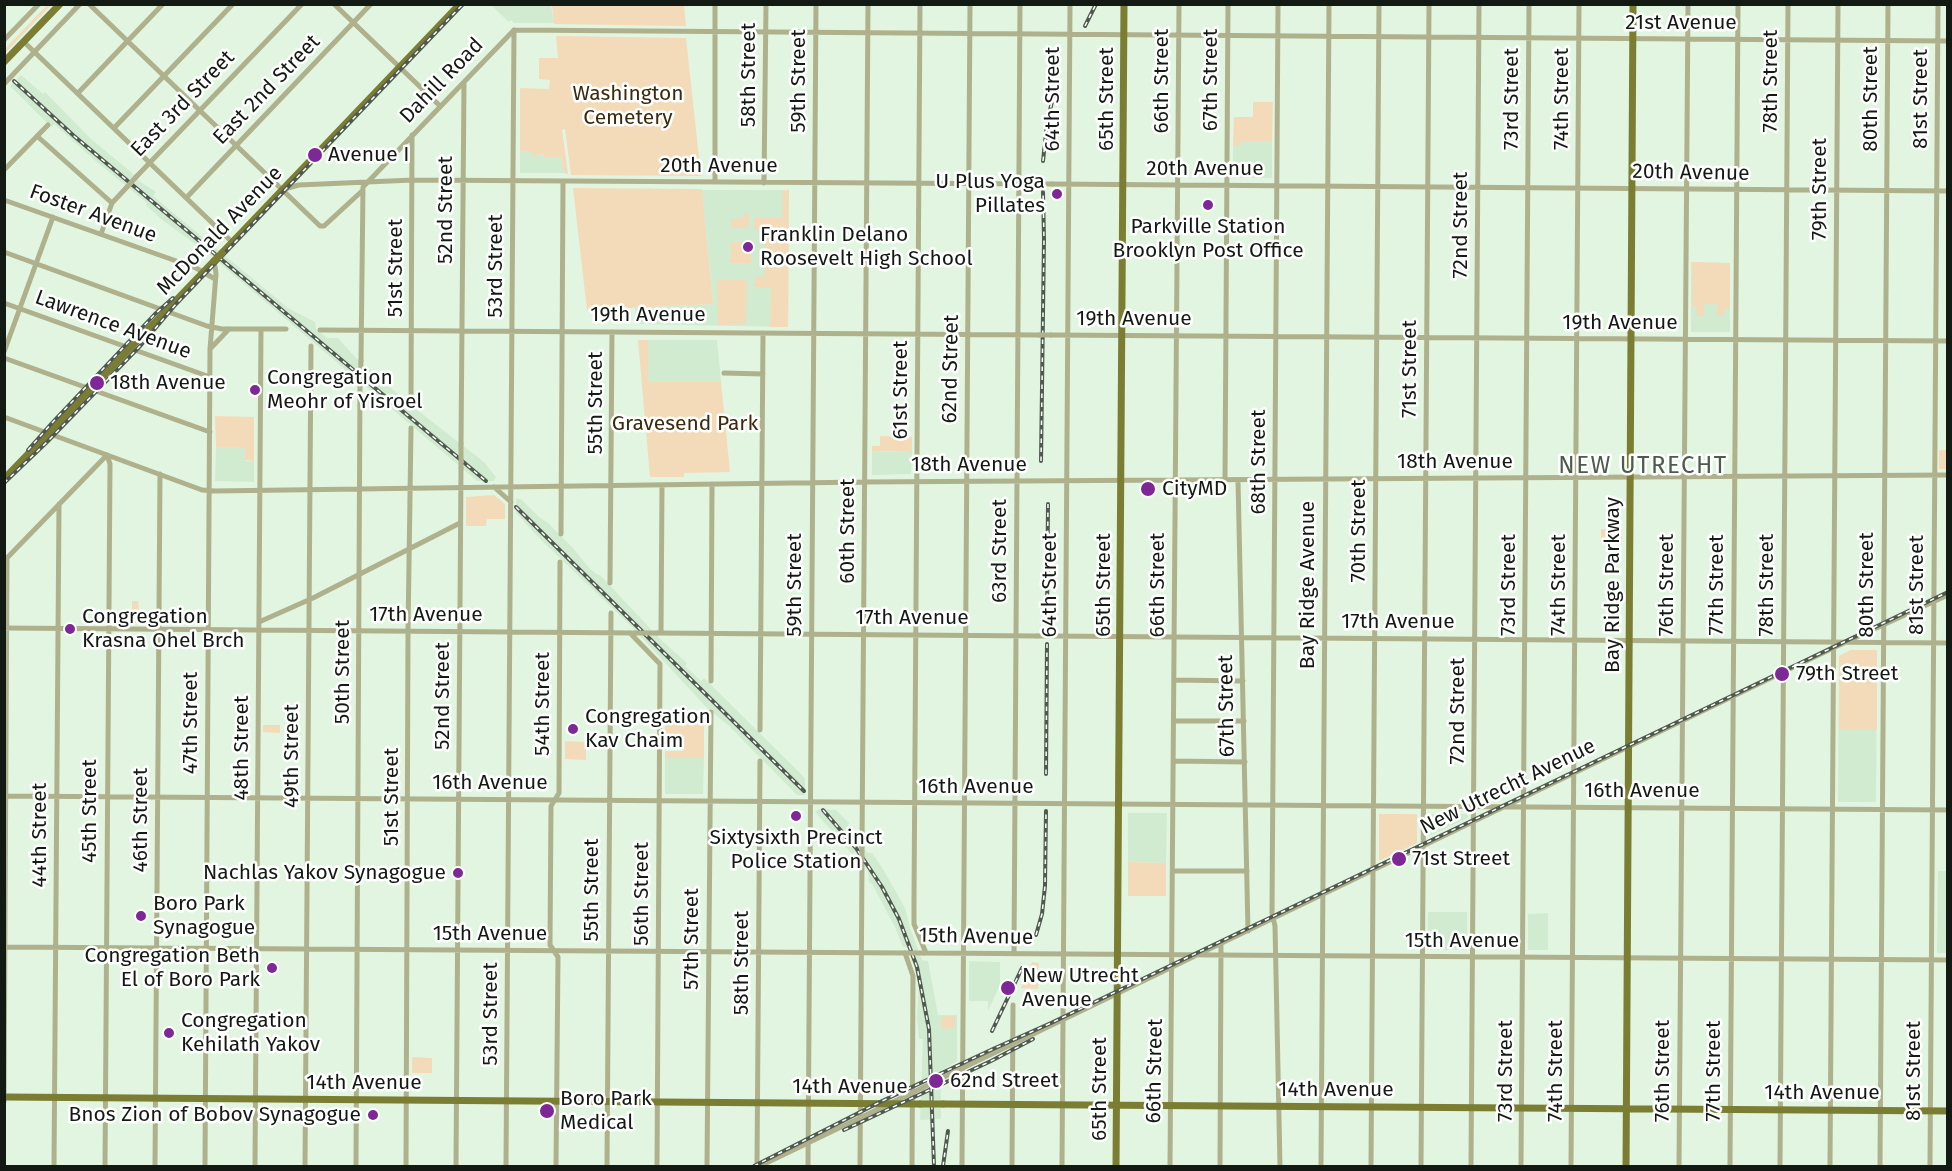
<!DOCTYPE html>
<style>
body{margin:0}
#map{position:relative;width:1952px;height:1171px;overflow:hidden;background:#e1f5e1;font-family:"Fira Sans",sans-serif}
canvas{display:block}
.frame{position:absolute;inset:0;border:6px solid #131a13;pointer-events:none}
</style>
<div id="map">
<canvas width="1952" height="1171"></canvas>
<div class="frame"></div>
</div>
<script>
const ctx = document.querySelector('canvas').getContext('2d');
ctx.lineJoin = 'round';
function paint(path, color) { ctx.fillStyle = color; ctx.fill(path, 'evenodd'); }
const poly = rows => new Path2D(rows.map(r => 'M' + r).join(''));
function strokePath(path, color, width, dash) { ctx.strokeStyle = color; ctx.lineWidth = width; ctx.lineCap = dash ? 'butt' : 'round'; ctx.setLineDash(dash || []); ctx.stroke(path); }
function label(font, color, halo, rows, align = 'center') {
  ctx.font = font + ' "Fira Sans",sans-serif'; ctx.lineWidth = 5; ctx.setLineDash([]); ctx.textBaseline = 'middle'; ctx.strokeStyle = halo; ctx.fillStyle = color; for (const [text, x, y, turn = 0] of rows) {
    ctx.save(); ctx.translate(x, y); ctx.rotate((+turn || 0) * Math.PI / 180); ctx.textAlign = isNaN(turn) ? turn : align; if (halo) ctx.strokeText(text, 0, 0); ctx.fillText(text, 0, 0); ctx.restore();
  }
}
paint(poly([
 [491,5,551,5,554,23,514,23,511,20,509,22],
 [21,75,43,94,45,92,91,139,131,172,139,181,156,192,153,196,288,308,315,322,316,329,327,338,338,338,356,358,412,406,484,462,496,477,494,481,477,481,210,255,161,219,146,205,147,203,92,158,62,131,54,124,51,127,10,86],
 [1241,141,1272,141,1272,178,1233,178,1233,146,1241,146],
 [520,151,533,151,533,156,545,154,545,157,561,157,564,173,520,173],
 [702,190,789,190,788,327,636,324,635,308,713,304],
 [1691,262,1730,263,1730,332,1691,332],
 [648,340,717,340,721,382,648,381],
 [216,447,245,447,246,461,254,461,254,482,215,481],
 [872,451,912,452,911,474,872,475],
 [516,498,522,500,539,517,548,523,572,547,590,569,598,575,600,575,661,640,687,663,685,666,701,681,704,678,805,778,805,795,797,795,729,726,707,708,632,627,541,540,516,513],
 [1851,650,1877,650,1876,802,1838,802,1839,656],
 [665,758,704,758,703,794,665,794],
 [818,809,836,810,849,823,848,826,854,832,855,838,868,853,872,853,883,869,905,908,910,928,922,960,928,961,938,1015,957,1015,957,1061,941,1071,941,1119,920,1120,923,1039,919,1039,917,1018,919,983,909,947,903,947,895,927,872,884,869,882,868,870,855,852,852,854,815,812],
 [1128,813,1167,813,1166,863,1128,862],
 [1429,814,1467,814,1468,818,1429,836],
 [1938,871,1947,871,1947,953,1937,953],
 [1428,912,1467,912,1467,950,1427,950],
 [1548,913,1548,950,1528,950,1528,914],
 [969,961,1000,962,1000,985,988,1011,988,1001,969,1001]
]), '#d1ebd1');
paint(poly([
 [47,5,51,5,5,53,5,49],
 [552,5,684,5,686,26,554,24],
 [556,36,686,38,701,176,571,175,565,129,562,130,568,174,564,173,561,157,545,157,543,154,533,157,533,151,520,151,520,88,549,89,550,80,539,79,539,58,558,58],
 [1253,102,1273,102,1272,141,1241,141,1241,146,1233,146,1234,117,1253,117],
 [573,188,702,189,713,304,587,310],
 [783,190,789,190,788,327,770,327,771,288,755,287,755,277,765,276,765,230,754,229,754,218,782,218],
 [744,213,749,213,749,228,731,228,731,219,744,218],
 [731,242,751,243,751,263,731,263],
 [1692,262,1730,263,1730,307,1725,308,1724,316,1717,316,1717,304,1706,304,1704,300,1704,316,1697,316,1696,306,1692,307],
 [717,280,747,280,746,324,718,325],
 [638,340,648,340,648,381,721,382,730,472,684,473,684,477,650,477],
 [215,416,254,417,254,461,245,460,245,447,216,447],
 [880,436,912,437,912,452,872,451,872,446,880,446],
 [1939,450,1947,450,1947,469,1939,469],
 [494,495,505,504,505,519,487,519,486,526,466,526,466,497],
 [1601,529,1622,529,1622,543,1601,544],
 [132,601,138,601,140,623,113,623,113,611,127,611,127,609,132,609],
 [1851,650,1877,650,1877,730,1839,730,1839,656],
 [665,722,704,723,704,758,665,758,665,751,683,751,683,742,665,742],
 [263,725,280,725,280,733,263,732],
 [565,741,586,742,586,760,565,759],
 [1379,814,1417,814,1417,843,1379,861],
 [1128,862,1166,863,1166,896,1128,896],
 [1032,962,1039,963,1038,989,1021,988],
 [955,1016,955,1028,942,1029,941,1017],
 [412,1057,432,1058,432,1073,412,1073]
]), '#f3dbb9');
strokePath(poly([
 [89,4,320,226,324,226,362,191],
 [334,4,440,106],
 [920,4,914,901,914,924,926,953],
 [1278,4,1272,913,1275,926,1280,1166],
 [514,30,1948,41],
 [4,40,39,4],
 [24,42,232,242],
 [4,84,80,4],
 [78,93,163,4],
 [114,128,233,4],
 [37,136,112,203],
 [4,170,48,125],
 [137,176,302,4],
 [715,182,715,4],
 [764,183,766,4],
 [1052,184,1948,191],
 [284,189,299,185,413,180,1041,184],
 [187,197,371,4],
 [4,200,196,268,215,279],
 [101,234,112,203,127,187],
 [4,252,207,326,222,329,286,329],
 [4,303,210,377],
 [320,330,1039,335],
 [1051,335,1948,341],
 [210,349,229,329],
 [4,352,53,217],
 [4,358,210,432],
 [361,361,363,187,514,30],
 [724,373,763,374],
 [411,402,412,135],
 [4,417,202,490,215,491,865,482,1948,475],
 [461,444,464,83],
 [1225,480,1228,4],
 [1238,480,1248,931],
 [494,487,511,502],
 [561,534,563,181],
 [4,561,107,455,110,464,105,1166],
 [610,583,612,332],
 [259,622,313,598,460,523],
 [4,628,636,633],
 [630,633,660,664,657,1166],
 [657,633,1037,636],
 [661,633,662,485],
 [1049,636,1948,643],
 [1174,680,1243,681],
 [711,681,712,484],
 [1174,721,1244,721],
 [760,730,763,333],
 [1174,761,1245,762],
 [4,796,1948,810],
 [862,847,868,4],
 [1173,871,1247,871],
 [4,947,905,953],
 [905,953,913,976,912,1166],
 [924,953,1948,960],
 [1014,954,1020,4],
 [940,1079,1833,648,1948,595],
 [4,1102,7,558],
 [54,1166,59,504],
 [155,1166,160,474],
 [205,1166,210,349,216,274,215,266,211,263],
 [255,1166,261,329],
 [305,1166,311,346],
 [356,1166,360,384],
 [406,1166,408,631,411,428],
 [456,1166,461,468],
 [506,1166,514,30],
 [556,1166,558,957,550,945,551,806,559,793,560,562],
 [607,1166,611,613],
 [707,1166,711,712],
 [757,1166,760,761],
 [760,1166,922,1088],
 [808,1166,816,4],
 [860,1166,862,860],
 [962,1166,970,4],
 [1012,1166,1013,1005],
 [1062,1166,1070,4],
 [1170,1166,1179,4],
 [1220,1166,1221,944],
 [1321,1166,1329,4],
 [1371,1166,1379,4],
 [1421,1166,1429,4],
 [1471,1166,1479,4],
 [1521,1166,1529,4],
 [1571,1166,1579,4],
 [1679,1166,1688,4],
 [1730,1166,1738,4],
 [1780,1166,1788,4],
 [1830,1166,1838,4],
 [1880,1166,1888,4],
 [1930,1166,1938,4]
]), '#afb18c', 5);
strokePath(poly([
 [4,62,60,4],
 [222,253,460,4],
 [4,479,214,261],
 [4,1097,920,1104],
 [943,1104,1948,1111],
 [1116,1166,1124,4],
 [1626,1166,1633,4]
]), '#7b7d33', 7);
const rail = poly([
 [1085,26,1096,4],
 [14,81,74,136,486,481],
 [1043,161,1047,124,1055,88],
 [28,450,52,423,155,314,173,298],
 [1041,461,1044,239,1043,192],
 [4,483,47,442,141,345,176,304,463,4],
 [516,507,804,791],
 [1047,616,1048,504],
 [1046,774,1047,644],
 [823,810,856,848,882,887,899,919,917,967,929,1029,934,1166],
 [1036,935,1042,914,1045,886,1046,811],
 [992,1031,1022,968],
 [844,1130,991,1061,1033,1039],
 [754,1166,880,1102,993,1049,1051,1023,1948,592],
 [943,1166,948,1131]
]);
strokePath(rail, '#4f5a4f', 4);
strokePath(rail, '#fff', 1.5, [4.5]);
strokePath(poly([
 [1041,184,1052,184],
 [127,187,137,176],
 [1039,335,1051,335],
 [360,384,361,361],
 [461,444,461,468],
 [636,633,657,633],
 [1037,636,1049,636],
 [862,860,862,847],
 [905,953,924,953],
 [922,1088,940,1079]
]), '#afb18c', 5);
strokePath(poly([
 [214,261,222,253],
 [920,1104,943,1104]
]), '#7b7d33', 7);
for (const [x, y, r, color] of [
 [315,155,8,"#7e2796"],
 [1057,194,6,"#7e2796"],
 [1208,205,6,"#7e2796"],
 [748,247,6,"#7e2796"],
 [97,383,8,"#7e2796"],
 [255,390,6,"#7e2796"],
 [1148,489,8,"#7e2796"],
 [70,629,6,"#7e2796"],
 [1782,674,8,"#7e2796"],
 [573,729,6,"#7e2796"],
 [796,816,6,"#7e2796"],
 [1399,859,8,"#7e2796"],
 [458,873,6,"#7e2796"],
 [141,916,6,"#7e2796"],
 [272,968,6,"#7e2796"],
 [1008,988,8,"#7e2796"],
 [169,1033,6,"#7e2796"],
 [936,1081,8,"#7e2796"],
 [547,1111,8,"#7e2796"],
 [373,1115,6,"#7e2796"]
]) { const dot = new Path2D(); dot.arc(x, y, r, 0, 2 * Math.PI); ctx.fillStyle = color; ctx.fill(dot); strokePath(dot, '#fff', 2); }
label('21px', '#131a13', '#fff', [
 ["21st Avenue",1681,23],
 ["58th Street",749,75,-90],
 ["67th Street",1211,80,-90],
 ["Dahill Road",442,81,-46],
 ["59th Street",799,81,-90],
 ["66th Street",1162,81,-90],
 ["78th Street",1771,81,-90],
 ["East 2nd Street",267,90,-46],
 ["64th Street",1053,99,-90],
 ["65th Street",1107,99,-90],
 ["73rd Street",1512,99,-90],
 ["74th Street",1562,99,-90],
 ["80th Street",1871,99,-90],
 ["81st Street",1921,99,-90],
 ["East 3rd Street",183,104,-46],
 ["20th Avenue",719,166],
 ["20th Avenue",1205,169],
 ["20th Avenue",1691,173,1],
 ["79th Street",1820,189,-90],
 ["52nd Street",446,210,-90],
 ["Foster Avenue",93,214,20],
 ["72nd Street",1461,225,-90],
 ["McDonald Avenue",220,231,-46],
 ["53rd Street",496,266,-90],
 ["51st Street",396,268,-90],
 ["19th Avenue",648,315],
 ["19th Avenue",1134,319],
 ["19th Avenue",1620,323],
 ["Lawrence Avenue",113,325,20],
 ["62nd Street",951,369,-89],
 ["71st Street",1410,369,-90],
 ["61st Street",901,390,-90],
 ["55th Street",596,403,-90],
 ["68th Street",1259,462,-90],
 ["18th Avenue",1455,462],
 ["18th Avenue",969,465],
 ["60th Street",848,531,-90],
 ["70th Street",1359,531,-90],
 ["63rd Street",1000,551,-90],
 ["59th Street",795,585,-90],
 ["64th Street",1050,585,-90],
 ["65th Street",1104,585,-90],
 ["66th Street",1158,585,-90],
 ["Bay Ridge Avenue",1308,585,-90],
 ["73rd Street",1509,585,-90],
 ["74th Street",1559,585,-90],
 ["Bay Ridge Parkway",1613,585,-90],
 ["76th Street",1667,585,-90],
 ["77th Street",1717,585,-90],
 ["78th Street",1767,585,-90],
 ["80th Street",1867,585,-90],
 ["81st Street",1917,585,-90],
 ["17th Avenue",426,615],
 ["17th Avenue",912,618],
 ["17th Avenue",1398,622],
 ["50th Street",343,672,-90],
 ["52nd Street",443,696,-90],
 ["54th Street",543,704,-90],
 ["67th Street",1227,706,-91],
 ["72nd Street",1458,711,-90],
 ["47th Street",191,723,-90],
 ["48th Street",242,748,-90],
 ["49th Street",292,756,-90],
 ["16th Avenue",490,783],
 ["16th Avenue",976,787],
 ["New Utrecht Avenue",1508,787,-26],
 ["16th Avenue",1642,791],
 ["51st Street",392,797,-90],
 ["45th Street",90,811,-90],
 ["46th Street",141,820,-90],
 ["44th Street",40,835,-90],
 ["55th Street",592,890,-90],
 ["56th Street",642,894,-90],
 ["15th Avenue",490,934],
 ["15th Avenue",976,937,1],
 ["57th Street",692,939,-90],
 ["15th Avenue",1462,941],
 ["58th Street",742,963,-90],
 ["53rd Street",491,1014,-90],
 ["66th Street",1155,1071,-89],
 ["73rd Street",1506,1071,-90],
 ["74th Street",1556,1071,-90],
 ["76th Street",1663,1071,-90],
 ["77th Street",1714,1071,-90],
 ["81st Street",1914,1071,-90],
 ["14th Avenue",364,1083],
 ["14th Avenue",850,1087],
 ["65th Street",1100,1089,-90],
 ["14th Avenue",1336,1090],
 ["14th Avenue",1822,1093]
]);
label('21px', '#3c2a0d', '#fff', [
 ["Washington",628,94],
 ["Cemetery",628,118],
 ["Gravesend Park",685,424]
]);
label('21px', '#131a13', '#fff', [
 ["Avenue I",328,155],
 ["U Plus Yoga",1045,182,"right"],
 ["Pillates",1045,206,"right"],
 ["Parkville Station",1208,227,"center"],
 ["Brooklyn Post Office",1208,251,"center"],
 ["Franklin Delano",760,235],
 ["Roosevelt High School",760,259],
 ["Congregation",267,378],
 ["Meohr of Yisroel",267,402],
 ["18th Avenue",110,383],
 ["CityMD",1162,489],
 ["Congregation",82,617],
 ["Krasna Ohel Brch",82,641],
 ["79th Street",1796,674],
 ["Congregation",585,717],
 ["Kav Chaim",585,741],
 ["Sixtysixth Precinct",796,838,"center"],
 ["Police Station",796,862,"center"],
 ["71st Street",1412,859],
 ["Nachlas Yakov Synagogue",446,873,"right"],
 ["Boro Park",153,904],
 ["Synagogue",153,928],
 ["Congregation Beth",260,956,"right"],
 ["El of Boro Park",260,980,"right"],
 ["New Utrecht",1022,976],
 ["Avenue",1022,1000],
 ["Congregation",181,1021],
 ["Kehilath Yakov",181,1045],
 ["62nd Street",950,1081],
 ["Boro Park",560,1099],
 ["Medical",560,1123],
 ["Bnos Zion of Bobov Synagogue",361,1115,"right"]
], 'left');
ctx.letterSpacing = '1.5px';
label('24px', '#4b5c4b', '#fff', [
 ["NEW UTRECHT",1643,466]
]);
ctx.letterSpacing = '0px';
</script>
